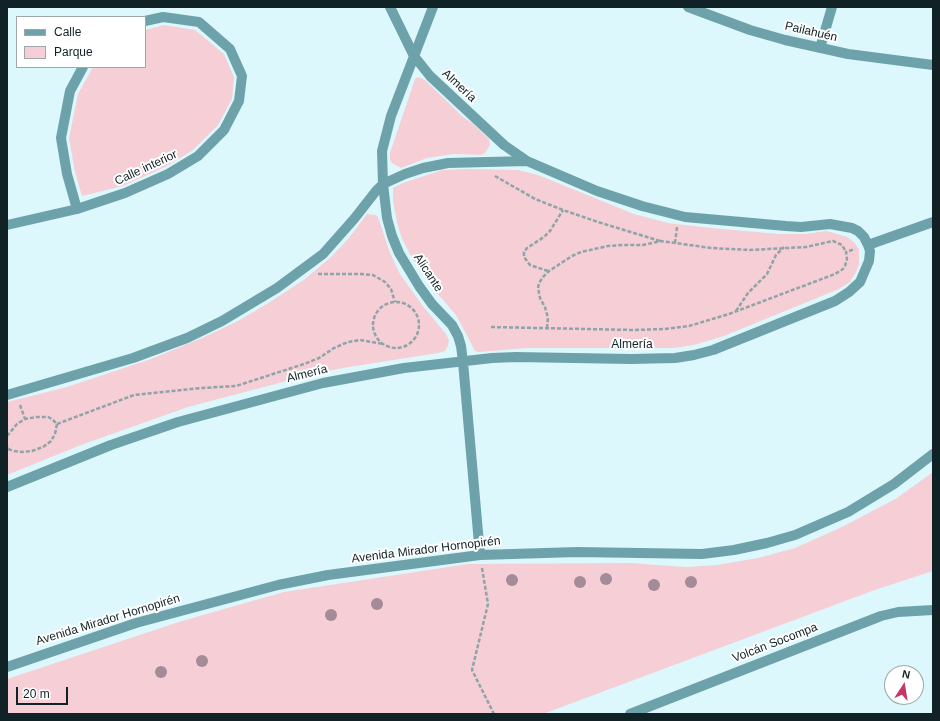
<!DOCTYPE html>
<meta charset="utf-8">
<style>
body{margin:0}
#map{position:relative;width:940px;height:721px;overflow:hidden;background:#ddf8fd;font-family:Arial,sans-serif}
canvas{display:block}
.frame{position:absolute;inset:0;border:8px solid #102225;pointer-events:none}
.legend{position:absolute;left:16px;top:16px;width:130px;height:52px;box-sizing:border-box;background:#fff;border:1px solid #9fa7a8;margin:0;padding:5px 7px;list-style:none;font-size:12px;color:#102225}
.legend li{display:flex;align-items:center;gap:8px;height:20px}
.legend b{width:20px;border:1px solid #9fa7a8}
.north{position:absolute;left:884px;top:665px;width:40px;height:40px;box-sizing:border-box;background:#fff;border:1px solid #9fa7a8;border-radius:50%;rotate:12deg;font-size:11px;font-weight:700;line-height:16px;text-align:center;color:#102225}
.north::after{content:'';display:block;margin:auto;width:14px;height:18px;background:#c53766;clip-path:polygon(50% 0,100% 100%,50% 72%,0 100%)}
.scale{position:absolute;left:16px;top:687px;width:52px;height:18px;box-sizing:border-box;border:2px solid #102225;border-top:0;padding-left:5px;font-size:12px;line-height:14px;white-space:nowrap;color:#102225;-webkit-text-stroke:3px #fff;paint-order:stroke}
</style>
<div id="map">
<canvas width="940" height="721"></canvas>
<div class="frame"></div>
<ul class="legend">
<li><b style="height:5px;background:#6ea2ab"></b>Calle</li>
<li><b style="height:11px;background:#f6ced5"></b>Parque</li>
</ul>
<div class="north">N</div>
<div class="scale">20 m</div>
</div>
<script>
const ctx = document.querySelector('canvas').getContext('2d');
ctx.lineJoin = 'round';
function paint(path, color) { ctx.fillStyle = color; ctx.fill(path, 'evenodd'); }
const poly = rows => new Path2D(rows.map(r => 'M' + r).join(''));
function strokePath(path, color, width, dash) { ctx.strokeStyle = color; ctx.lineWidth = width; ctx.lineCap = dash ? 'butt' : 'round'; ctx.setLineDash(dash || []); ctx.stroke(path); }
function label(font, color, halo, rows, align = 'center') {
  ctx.font = font + ' Arial,sans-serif'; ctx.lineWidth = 4; ctx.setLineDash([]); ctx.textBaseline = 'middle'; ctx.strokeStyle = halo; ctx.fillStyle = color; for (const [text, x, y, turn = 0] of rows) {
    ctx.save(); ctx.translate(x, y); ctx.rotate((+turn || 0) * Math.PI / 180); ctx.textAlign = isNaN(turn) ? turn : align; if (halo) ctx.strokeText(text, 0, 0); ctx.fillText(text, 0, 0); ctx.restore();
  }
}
paint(poly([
 [164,25,195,30,224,54,234,77,232,99,218,125,193,150,165,167,123,186,82,196,75,172,69,138,78,94,93,67,145,67,145,30],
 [418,77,425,80,463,117,472,123,489,139,490,145,485,153,481,155,453,154,427,158,401,168,392,163,390,160,390,153,415,79],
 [468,169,518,170,538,175,634,214,668,223,711,228,779,234,805,234,826,231,834,233,847,237,854,242,859,249,859,264,856,272,850,282,839,289,724,336,694,345,673,348,527,348,479,352,475,351,456,315,429,284,411,256,402,239,397,222,393,201,393,188,403,183,442,170],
 [367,214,376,215,378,217,390,253,400,274,422,305,446,334,449,340,448,346,445,351,438,353,349,367,317,373,188,407,81,445,7,475,7,402,67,387,151,359,202,338,238,321,270,302,305,279,331,257,349,238],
 [933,472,933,571,872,591,543,714,7,714,7,679,182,621,284,592,468,564,630,563,686,567,717,565,758,558,795,548,844,526,897,498]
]), '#f6ced5');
strokePath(poly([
 [495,176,535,199,563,210,598,222,660,241],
 [675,243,677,227],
 [548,271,530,265,524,257,524,252,527,248,544,237,550,231,563,210],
 [318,274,361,274,373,275,385,282,391,289,395,302],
 '373 325a23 23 0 1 1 46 0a23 23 0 1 1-46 0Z',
 [736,311,748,293,767,274,776,255,784,247],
 [491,327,634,330,664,329,689,326,729,314,835,274,843,269,845,266,847,259,846,252,855,249],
 [547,328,548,318,545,307,540,298,538,288,539,283,543,277,549,271,572,256,581,252,608,246,624,245,643,245,661,241,711,248,750,250,806,247,833,241,842,245,846,252],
 [20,405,25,419],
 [57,424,134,395,201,388,236,386,304,364,319,358,334,348,348,342,360,340,383,344],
 [7,436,17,424,25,419,36,417,48,417,52,419,57,424,55,434,51,441,43,447,32,451,22,452,14,451,8,449,7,446],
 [482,568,488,604,472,670,494,714]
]), '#8da4a8', 2.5, [4, 2]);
strokePath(poly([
 [433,7,391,116,382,151,383,184,387,218,392,236,399,253,419,286,432,304,452,325,458,336,461,346,463,362,480,555],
 [688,7,750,30,785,40,848,54,933,65],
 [820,48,832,7],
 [77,209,67,174,61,138,70,91,83,67],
 [7,225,77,209,125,193,168,174,198,156,224,130,239,101,242,76,230,49,199,22,163,17,145,21],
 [868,245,933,222],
 [7,395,133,358,187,338,222,321,277,288,323,254,354,219,376,191,383,184,405,174,423,168,448,163,527,161],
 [7,487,111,445,178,422,323,383,404,368,492,358,516,357,631,359,675,358,694,355,713,350,835,301,849,292,860,282,869,261,870,251,868,245,864,237,858,231,852,228,830,224,801,227,786,226,685,217,642,206,597,191,527,161,504,145,430,76,414,56,390,7],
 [7,667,136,623,278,585,328,575,480,555,577,552,702,554,734,550,767,543,795,535,848,512,894,484,933,454],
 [630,714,881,616,898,612,933,610]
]), '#6ea2ab', 10);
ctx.fillStyle = '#a38b97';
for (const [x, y] of [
 [606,579],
 [512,580],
 [580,582],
 [691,582],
 [654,585],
 [377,604],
 [331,615],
 [202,661],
 [161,672]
]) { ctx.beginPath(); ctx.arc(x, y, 6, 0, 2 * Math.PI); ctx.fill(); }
label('12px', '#102225', '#fff', [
 ["Pailahuén",811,32,13],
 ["Almería",459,86,43],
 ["Calle interior",146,168,-25],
 ["Alicante",428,273,57],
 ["Almería",632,345],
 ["Almería",307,374,-14],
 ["Avenida Mirador Hornopirén",426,550,-7],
 ["Avenida Mirador Hornopirén",108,620,-17],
 ["Volcán Socompa",775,643,-21]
]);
</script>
